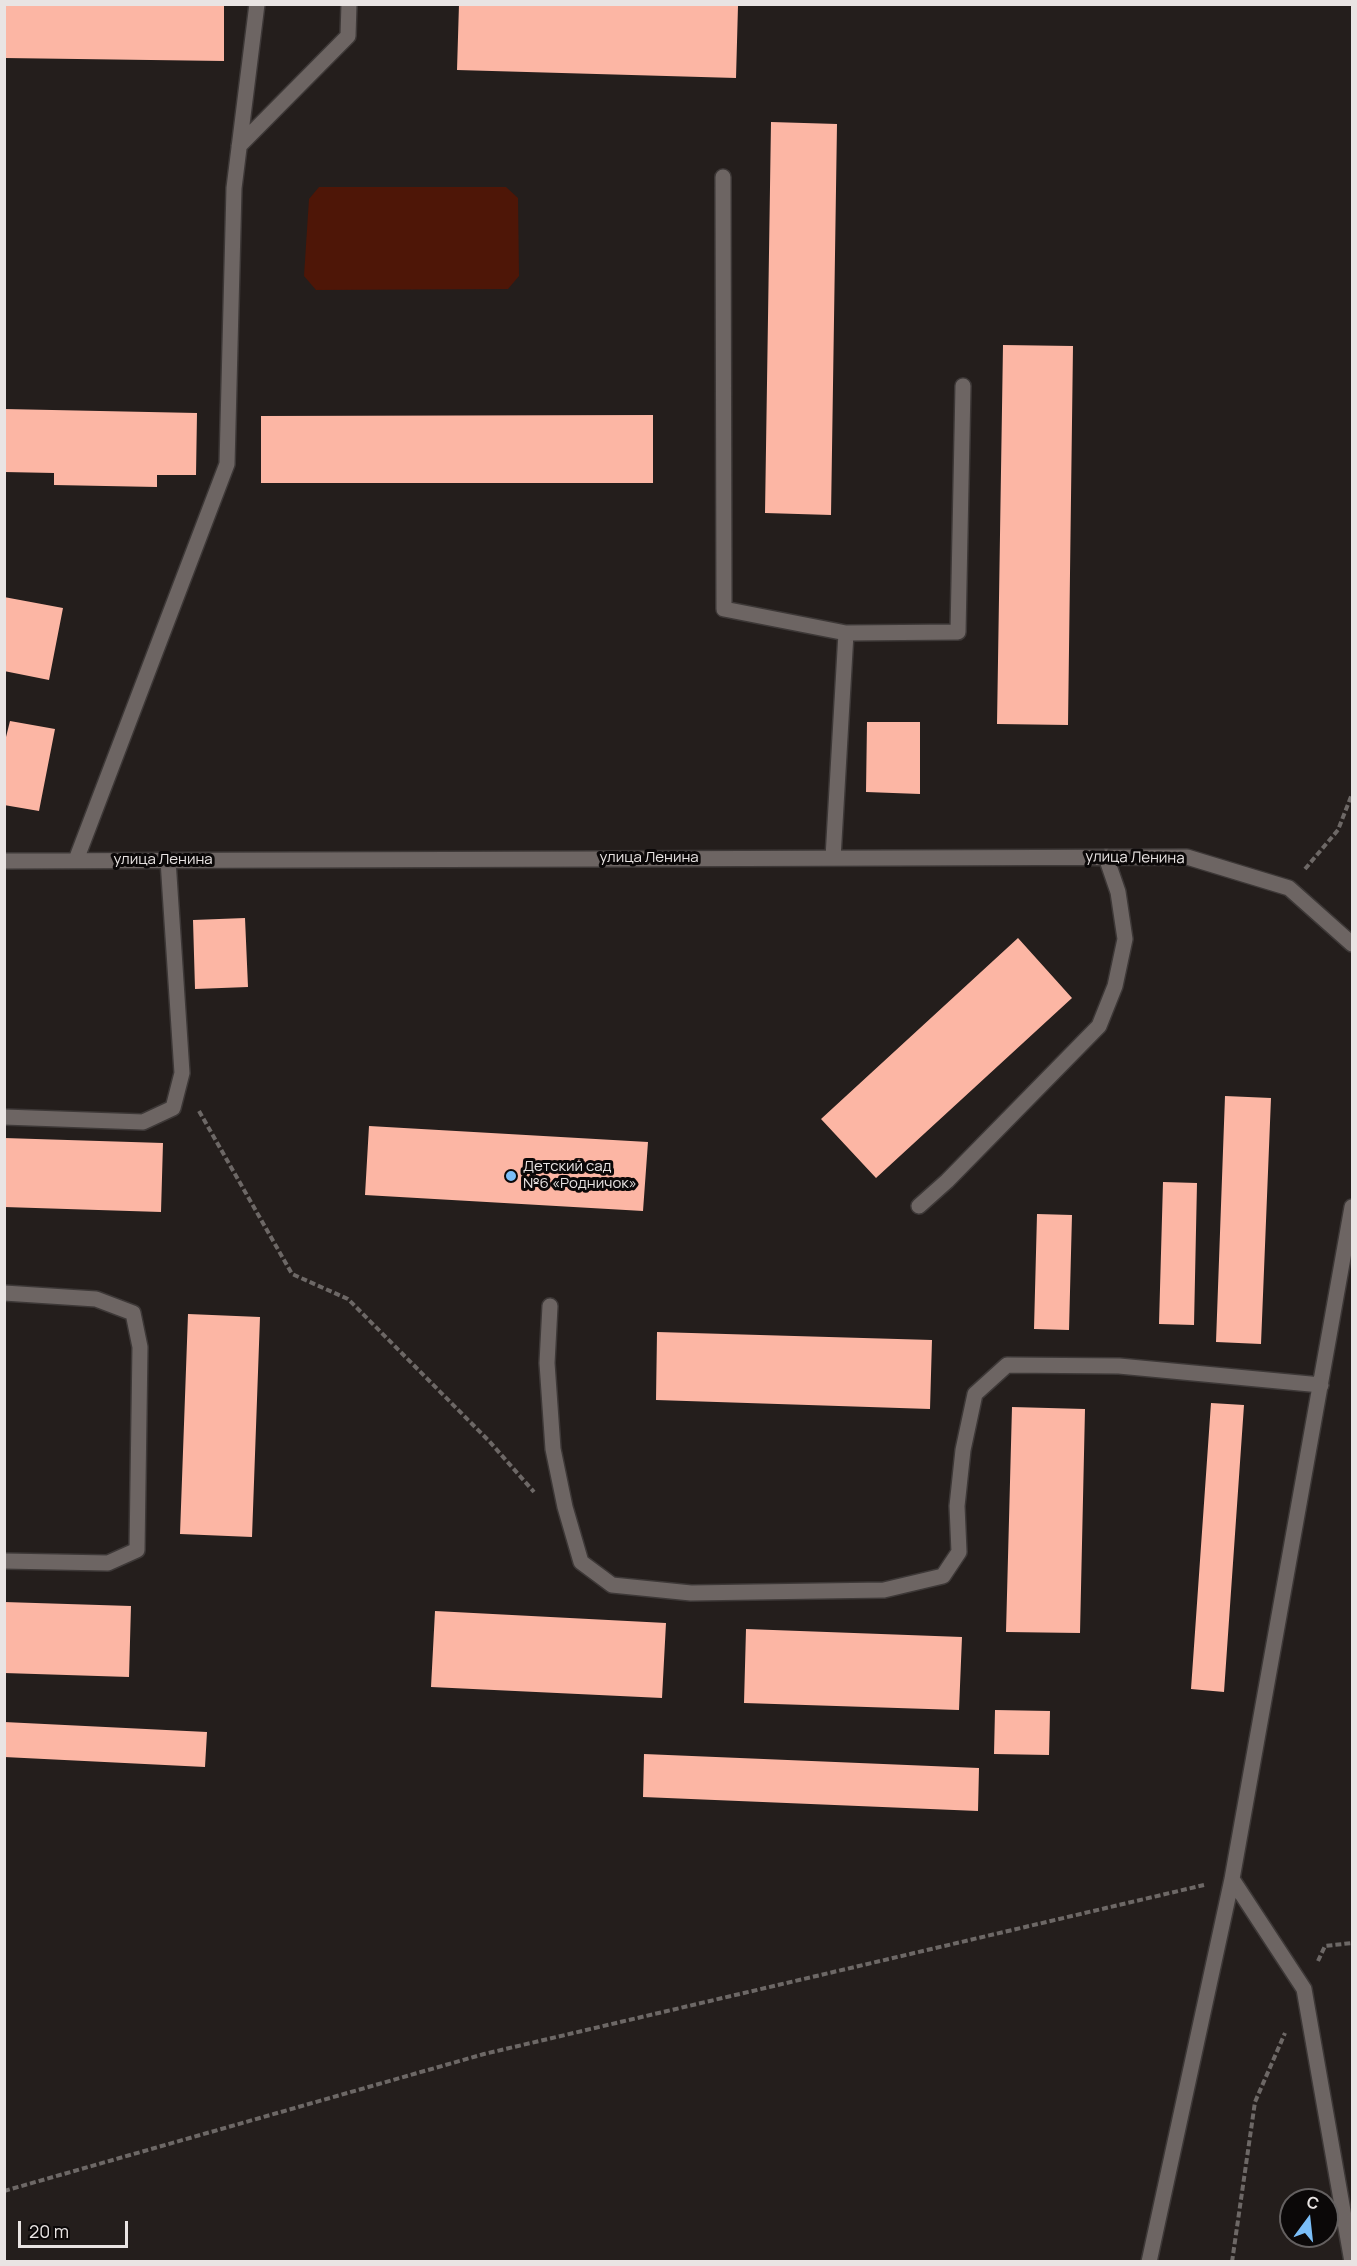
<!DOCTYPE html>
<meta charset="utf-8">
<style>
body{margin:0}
#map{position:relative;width:1357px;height:2266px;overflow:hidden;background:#241e1c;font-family:Manrope,sans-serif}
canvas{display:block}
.frame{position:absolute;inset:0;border:6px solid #e9e4e3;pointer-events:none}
.north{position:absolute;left:1279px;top:2188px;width:60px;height:60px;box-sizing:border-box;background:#0b0808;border:2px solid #646060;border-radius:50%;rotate:15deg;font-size:16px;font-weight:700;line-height:24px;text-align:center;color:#e9e4e3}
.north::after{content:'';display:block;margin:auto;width:21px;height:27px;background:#7bbef8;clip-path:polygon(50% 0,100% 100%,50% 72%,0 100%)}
.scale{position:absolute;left:18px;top:2221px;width:110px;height:27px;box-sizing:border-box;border:3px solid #e9e4e3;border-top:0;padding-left:8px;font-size:18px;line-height:21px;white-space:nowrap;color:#e9e4e3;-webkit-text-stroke:4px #0b0808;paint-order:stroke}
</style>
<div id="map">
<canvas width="1357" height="2266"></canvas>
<div class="frame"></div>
<div class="north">С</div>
<div class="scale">20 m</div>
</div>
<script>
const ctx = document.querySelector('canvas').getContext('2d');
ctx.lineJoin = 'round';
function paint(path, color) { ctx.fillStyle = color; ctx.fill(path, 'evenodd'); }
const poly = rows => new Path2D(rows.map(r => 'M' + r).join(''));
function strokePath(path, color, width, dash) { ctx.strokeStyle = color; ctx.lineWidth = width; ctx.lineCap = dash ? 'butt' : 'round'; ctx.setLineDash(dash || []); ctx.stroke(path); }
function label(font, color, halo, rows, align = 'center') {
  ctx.font = font + ' Manrope,sans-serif'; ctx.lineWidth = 6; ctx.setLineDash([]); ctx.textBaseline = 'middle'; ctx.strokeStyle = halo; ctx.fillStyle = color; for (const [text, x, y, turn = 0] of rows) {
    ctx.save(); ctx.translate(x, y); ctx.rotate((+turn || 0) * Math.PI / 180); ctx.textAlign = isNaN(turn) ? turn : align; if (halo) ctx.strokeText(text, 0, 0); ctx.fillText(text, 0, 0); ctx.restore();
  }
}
paint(poly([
 [319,187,506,187,518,198,519,276,508,289,316,290,304,276,309,199]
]), '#4e1607');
paint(poly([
 [4,4,224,4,224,61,4,58],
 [459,4,738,6,736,78,457,70],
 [771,122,837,124,831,515,765,513],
 [1003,345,1073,346,1068,725,997,724],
 [4,409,197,413,196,475,157,475,157,487,54,485,54,473,4,472],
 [653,415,653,483,261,483,261,416],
 [4,597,63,608,49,680,4,671],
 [10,721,55,729,39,811,4,805,4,745],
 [867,722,920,722,920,794,866,792],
 [245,918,248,987,195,989,193,920],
 [1018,938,1072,998,876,1178,821,1119],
 [1225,1096,1271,1098,1261,1344,1216,1342],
 [369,1126,648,1142,643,1211,365,1195],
 [4,1138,163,1143,161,1212,4,1207],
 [1163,1182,1197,1183,1194,1325,1159,1324],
 [1037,1214,1072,1215,1069,1330,1034,1329],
 [188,1314,260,1317,252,1537,180,1534],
 [657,1332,932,1340,930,1409,656,1400],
 [1211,1403,1244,1405,1224,1692,1191,1689],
 [1012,1407,1085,1409,1080,1633,1006,1632],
 [4,1602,131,1606,129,1677,4,1673],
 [435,1611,666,1623,662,1698,431,1687],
 [746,1629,962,1637,959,1710,744,1703],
 [995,1710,1050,1711,1049,1755,994,1754],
 [4,1722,207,1732,205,1767,4,1757],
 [644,1754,979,1768,978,1811,643,1797]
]), '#fcb6a4');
const minor = poly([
 [239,146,348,36,349,4],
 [723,177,724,609,846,633,833,858],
 [846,633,958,632,963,386],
 [76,860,227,464,234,188,257,4],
 [4,861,1187,857,1289,888,1352,944],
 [4,1117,143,1122,173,1108,182,1073,168,860],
 [919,1206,947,1181,1099,1026,1115,986,1125,939,1118,892,1106,857],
 [4,1293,96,1299,133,1313,140,1347,137,1550,108,1563,4,1561],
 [550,1306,547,1363,553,1449,565,1507,581,1562,612,1585,691,1593,884,1590,943,1576,959,1552,957,1506,963,1450,975,1394,1007,1365,1119,1366,1321,1385],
 [1232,1879,1304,1989,1352,2262],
 [1149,2262,1232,1879,1352,1207]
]);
strokePath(minor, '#3d3837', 18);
strokePath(poly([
 [1305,869,1338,830,1352,794],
 [199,1111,292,1274,348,1299,489,1441,534,1492],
 [1318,1961,1325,1946,1352,1943],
 [4,2191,484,2054,1204,1885],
 [1232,2262,1255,2102,1285,2033]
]), '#6d6866', 4, [6, 3]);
strokePath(minor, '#6d6563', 15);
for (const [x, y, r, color] of [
 [511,1176,6,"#7bbef8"]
]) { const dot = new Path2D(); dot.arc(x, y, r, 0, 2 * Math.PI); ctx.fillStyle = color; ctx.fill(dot); strokePath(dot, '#0b0808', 2); }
label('15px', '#e9e4e3', '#0b0808', [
 ["улица Ленина",649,858],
 ["улица Ленина",1135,858,1],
 ["улица Ленина",163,860]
]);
label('15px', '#e9e4e3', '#0b0808', [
 ["Детский сад",523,1167],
 ["№6 «Родничок»",523,1184]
], 'left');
</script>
